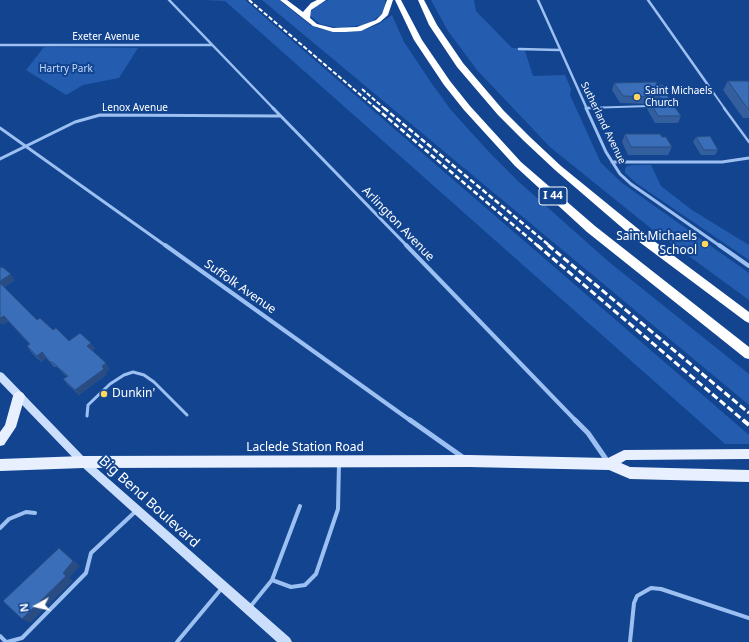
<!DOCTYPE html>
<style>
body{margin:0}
#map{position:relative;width:749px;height:642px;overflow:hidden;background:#124490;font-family:"Noto Sans",sans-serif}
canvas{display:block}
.north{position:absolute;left:16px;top:586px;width:40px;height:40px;-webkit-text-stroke:3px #124490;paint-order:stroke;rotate:262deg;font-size:11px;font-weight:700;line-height:16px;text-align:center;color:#fff}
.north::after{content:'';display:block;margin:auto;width:14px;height:18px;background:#fff;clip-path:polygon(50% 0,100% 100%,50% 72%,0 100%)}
</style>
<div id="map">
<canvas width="749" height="642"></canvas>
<div class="north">N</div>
</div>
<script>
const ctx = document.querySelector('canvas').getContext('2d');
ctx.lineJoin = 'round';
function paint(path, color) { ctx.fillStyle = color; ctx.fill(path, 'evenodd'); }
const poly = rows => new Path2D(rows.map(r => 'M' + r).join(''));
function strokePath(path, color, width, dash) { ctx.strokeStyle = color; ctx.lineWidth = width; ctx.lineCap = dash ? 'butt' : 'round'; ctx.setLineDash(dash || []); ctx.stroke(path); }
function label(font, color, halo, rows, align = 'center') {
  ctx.font = font + ' "Noto Sans",sans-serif'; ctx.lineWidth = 4; ctx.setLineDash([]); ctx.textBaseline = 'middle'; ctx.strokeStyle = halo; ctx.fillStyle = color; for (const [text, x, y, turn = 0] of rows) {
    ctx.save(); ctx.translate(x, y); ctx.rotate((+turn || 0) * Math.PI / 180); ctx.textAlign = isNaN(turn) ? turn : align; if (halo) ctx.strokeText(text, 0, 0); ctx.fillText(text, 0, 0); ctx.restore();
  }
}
paint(poly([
 [204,0,245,0,749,435,749,444,725,444,225,1],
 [262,0,279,0,310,25,320,29,338,32,359,31,369,28,379,24,392,15,404,42,430,81,451,110,489,152,519,182,609,262,749,374,749,405],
 [329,0,385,0,386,8,383,13,371,22,363,25,339,28,320,24,309,15,314,6],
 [431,0,474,0,476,11,512,48,524,48,533,76,565,75,571,89,570,95,601,163,622,183,749,273,749,300,653,230,550,147,477,70,448,31],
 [44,47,138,48,119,78,83,85,66,95,26,70],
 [634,165,651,165,661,186,692,210,749,245,749,260,636,183,625,173,625,169,627,166]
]), '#245daf');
strokePath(poly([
 [708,85,725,109],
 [586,108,650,106]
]), '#9dc0f2', 2);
strokePath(poly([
 [586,108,598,108],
 [724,108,749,142]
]), '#9dc0f2', 2.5);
strokePath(poly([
 [87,416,88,405,110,384,124,375,133,372,144,375,154,382,187,415]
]), '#9dc0f2', 3);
strokePath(poly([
 [0,528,9,519,26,512,35,513],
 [272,580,291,587,305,585,316,574,338,509,339,463],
 [250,607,272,580,300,506],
 [0,636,6,642],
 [7,642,22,638,86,573,91,553,136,511],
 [177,642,222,588],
 [630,642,634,603,637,596,651,588,661,589,749,618]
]), '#9dc0f2', 4);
strokePath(poly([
 [169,0,274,109],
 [538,0,587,109],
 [648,0,708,85],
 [0,45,212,45],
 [519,49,559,50]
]), '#9dc0f2', 2.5);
strokePath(poly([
 [273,108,407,246],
 [586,108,606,152,620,174,631,184,720,246],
 [0,128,166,246],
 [0,159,75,122,100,115,280,116],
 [612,162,722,162,749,158]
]), '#9dc0f2', 3);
strokePath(poly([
 [165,245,411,421],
 [406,245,576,421],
 [719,245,749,266]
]), '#9dc0f2', 4);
strokePath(poly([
 [410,420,464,458],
 [575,420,588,433,608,462]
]), '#9dc0f2', 5);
paint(poly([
 [0,372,3,373,86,459,290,638,292,642,277,642,80,465,0,382,0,372]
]), '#cbdffc');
paint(poly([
 [19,391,23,393,25,396,16,427,4,445,0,446,0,432,5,425,13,396,15,393,19,391],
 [749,449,749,459,626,460,621,463,630,467,749,470,749,482,630,479,609,470,469,467,83,468,0,471,0,459,83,456,469,455,608,458,624,450,749,449]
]), '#e8f0ff');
paint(poly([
 [280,0,287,0,303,12,311,3,317,0,326,0,311,10,310,18,317,24,333,28,357,27,376,20,382,14,387,0,393,0,388,15,380,22,361,31,345,32,333,32,313,26,280,0],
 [395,0,401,0,422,40,450,81,470,106,521,162,595,226,749,347,749,359,745,358,587,232,515,166,464,110,444,85,414,40,395,0],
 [418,0,424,0,437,25,463,63,504,111,530,137,561,166,642,232,749,312,749,323,745,321,634,238,555,170,524,141,498,115,457,67,429,25,418,0]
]), '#fff');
strokePath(poly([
 [249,0,377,109],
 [362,89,385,109]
]), '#fff', 2, [4.5, 2]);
strokePath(poly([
 [376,108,538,246],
 [384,108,550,246]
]), '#fff', 2.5, [5.5, 2.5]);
strokePath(poly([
 [537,245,744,421],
 [548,245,749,413]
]), '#fff', 3, [7, 3]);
strokePath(poly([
 [743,420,749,425]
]), '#fff', 4, [9, 4]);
paint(poly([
 [728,81,749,81,749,118,743,118,723,90],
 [614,83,657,85,669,94,668,97,681,116,678,123,655,123,647,109,649,104,620,103,612,90],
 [625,134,662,137,672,147,668,155,628,155,622,142],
 [696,137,718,150,715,155,701,155,693,142],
 [0,268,15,280,4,287,37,320,69,341,95,348,92,350,106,363,109,369,106,372,107,374,79,395,67,384,63,379,67,377,57,367,54,367,46,358,41,362,31,352,27,346,29,344,8,321,3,325,0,322]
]), '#335f9f');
paint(poly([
 [11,274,15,280,3,287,0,284,0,281],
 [4,316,8,321,3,325,0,322,0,318],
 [91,343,95,348,91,352,87,346],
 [42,352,46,358,41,362,37,356],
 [106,363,109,369,106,372,107,374,79,395,75,390],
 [59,548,65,553,80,566,69,578,73,581,30,623,22,619,63,573]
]), '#294d82');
const building = poly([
 [728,81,749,81,749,109,748,109,728,81],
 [656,82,657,85,663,85,669,94,666,94,681,116,658,116,650,102,660,101,661,98,660,97,623,96,614,83,656,82],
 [625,134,660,134,662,137,666,137,672,147,631,147,625,134],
 [710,136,718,150,704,150,696,137,710,136],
 [2,267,11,274,0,281,0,268,2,267],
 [0,283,37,320,40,318,53,330,56,328,69,341,80,333,91,343,87,346,106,363,102,366,104,369,75,390,63,379,68,376,52,362,50,362,42,352,37,356,27,346,30,344,4,316,0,318,0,283],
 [59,548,73,561,63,573,66,576,22,619,3,601,59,548]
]);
paint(building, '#3b6eb9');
strokePath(building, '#294d82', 1);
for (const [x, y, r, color] of [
 [637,97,4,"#ffd75e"],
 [705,244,4,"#ffd75e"],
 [104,394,4,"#ffd75e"]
]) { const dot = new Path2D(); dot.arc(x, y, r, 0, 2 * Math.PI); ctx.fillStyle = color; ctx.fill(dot); strokePath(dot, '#124490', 1.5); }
label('10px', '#fff', '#124490', [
 ["Exeter Avenue",106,37],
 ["Lenox Avenue",135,108],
 ["Sutherland Avenue",603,123,64]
]);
label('10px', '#c4dbfd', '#124490', [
 ["Hartry Park",66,69]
]);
label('10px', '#fff', '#124490', [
 ["Saint Michaels",645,91],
 ["Church",645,103]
], 'left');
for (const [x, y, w] of [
 [553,196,28]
]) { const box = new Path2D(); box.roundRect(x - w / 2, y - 9, w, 18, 3); ctx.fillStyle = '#124490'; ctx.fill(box); strokePath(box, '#fff', 1); }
label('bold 11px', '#fff', null, [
 ["I 44",553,196]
]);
label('12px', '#fff', '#124490', [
 ["Arlington Avenue",398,224,46],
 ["Suffolk Avenue",240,287,35],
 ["Laclede Station Road",305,448]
]);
label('12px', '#fff', '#124490', [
 ["Saint Michaels",697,237],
 ["School",697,251],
 ["Dunkin'",112,394,"left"]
], 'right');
label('14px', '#fff', '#124490', [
 ["Big Bend Boulevard",149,502,42]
]);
</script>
